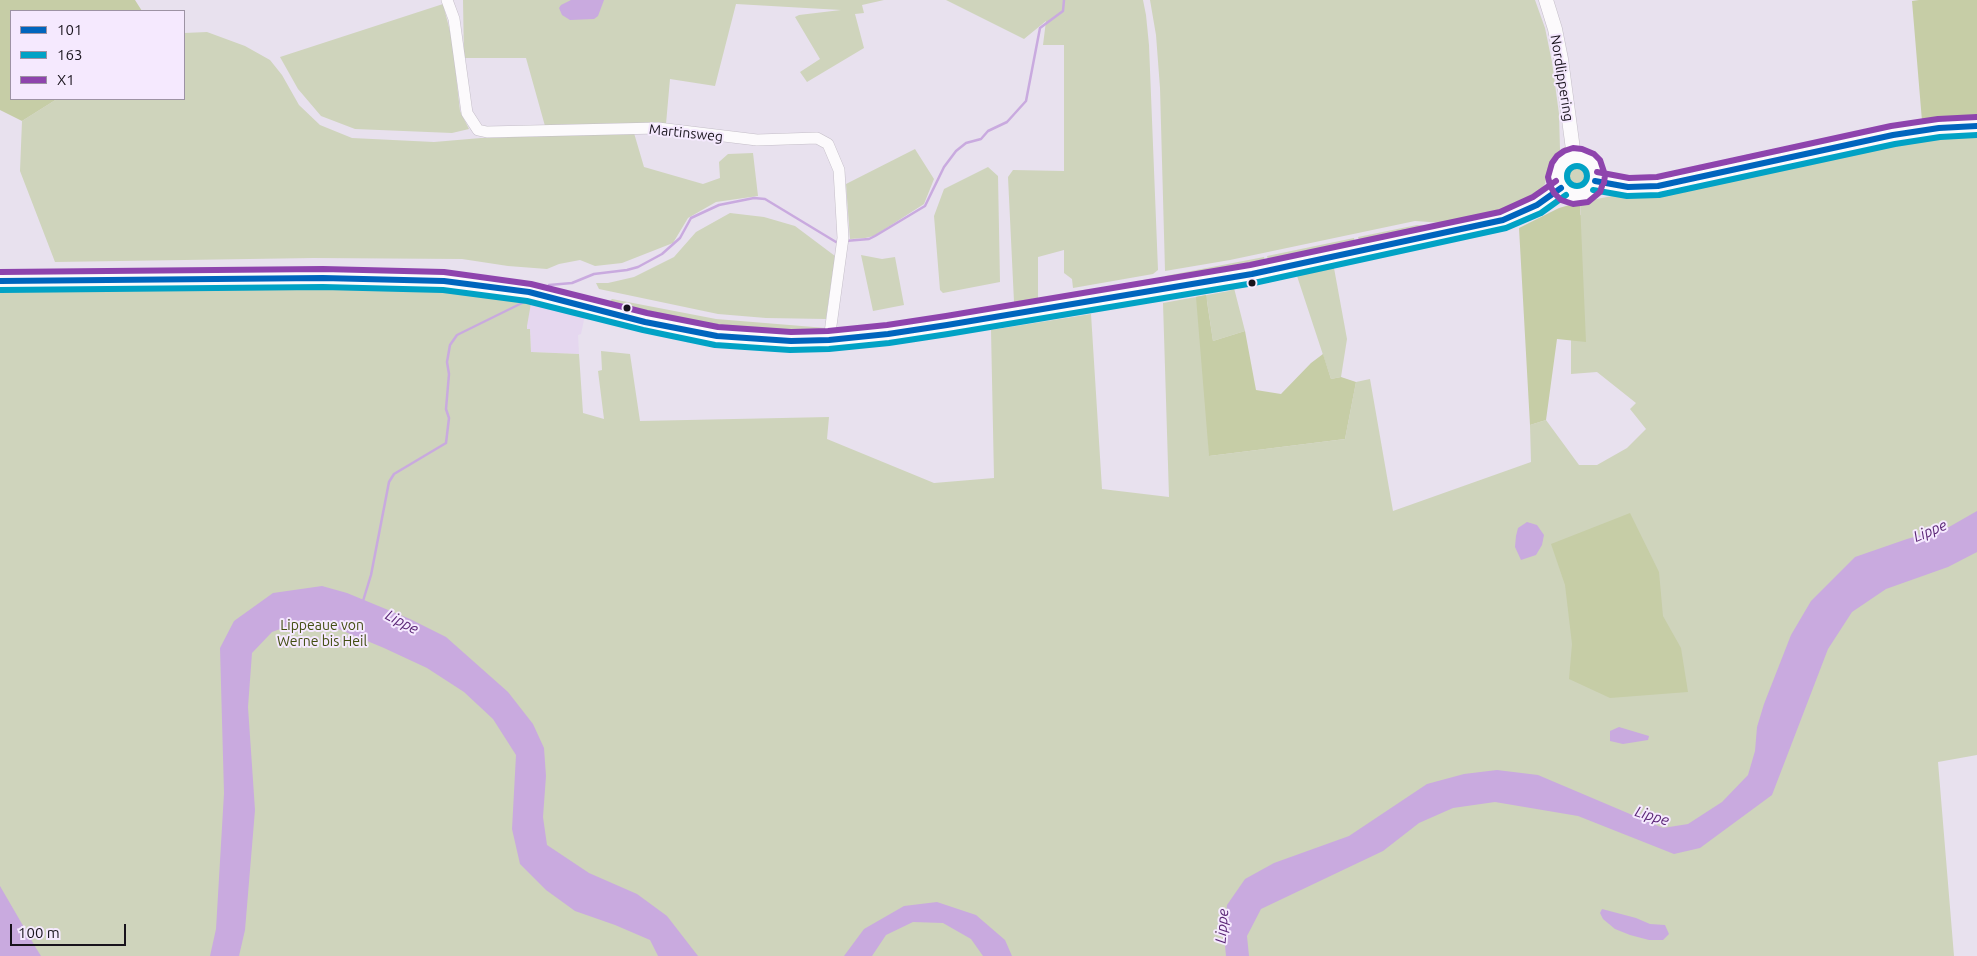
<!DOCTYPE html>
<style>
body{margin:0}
#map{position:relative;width:1977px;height:956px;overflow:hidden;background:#e8e1ee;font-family:Ubuntu,sans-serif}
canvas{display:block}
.legend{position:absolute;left:10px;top:10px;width:175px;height:90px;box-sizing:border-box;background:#f5e9fe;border:1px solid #9d93a4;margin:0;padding:6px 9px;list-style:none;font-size:15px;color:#18131c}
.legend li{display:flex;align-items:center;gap:10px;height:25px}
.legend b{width:25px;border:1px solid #9d93a4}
.scale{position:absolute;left:10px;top:924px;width:116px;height:22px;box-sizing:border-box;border:2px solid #18131c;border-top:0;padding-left:6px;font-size:15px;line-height:18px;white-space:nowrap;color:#18131c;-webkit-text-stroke:4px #f5e9fe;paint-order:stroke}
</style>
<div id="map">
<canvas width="1977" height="956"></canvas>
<ul class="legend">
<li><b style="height:6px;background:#0065bd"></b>101</li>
<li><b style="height:6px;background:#01a2c5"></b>163</li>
<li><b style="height:6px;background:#8e44ad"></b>X1</li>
</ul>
<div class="scale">100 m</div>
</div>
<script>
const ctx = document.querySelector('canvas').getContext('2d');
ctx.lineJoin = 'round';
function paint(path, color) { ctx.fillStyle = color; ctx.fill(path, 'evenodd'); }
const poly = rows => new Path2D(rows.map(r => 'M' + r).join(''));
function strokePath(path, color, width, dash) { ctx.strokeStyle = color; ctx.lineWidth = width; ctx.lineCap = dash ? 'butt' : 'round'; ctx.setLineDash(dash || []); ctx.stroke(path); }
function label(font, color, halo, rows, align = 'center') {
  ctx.font = font + ' Ubuntu,sans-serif'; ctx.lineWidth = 4; ctx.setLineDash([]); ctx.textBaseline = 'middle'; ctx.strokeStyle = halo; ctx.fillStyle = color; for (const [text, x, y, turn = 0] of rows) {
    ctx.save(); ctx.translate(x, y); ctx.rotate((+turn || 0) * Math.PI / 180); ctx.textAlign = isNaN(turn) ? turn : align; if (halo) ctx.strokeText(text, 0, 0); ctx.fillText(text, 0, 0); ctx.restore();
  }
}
paint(poly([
 [530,303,547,304,585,315,581,334,578,335,579,354,531,352,530,329,507,333]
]), '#e5d7ef');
paint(poly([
 [463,0,884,0,862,5,864,13,855,14,864,48,807,82,800,72,820,59,795,17,799,15,841,10,736,4,715,86,670,79,666,124,545,126,526,58,464,58],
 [946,0,1143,0,1146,15,1149,45,1158,270,1153,274,1073,288,1072,279,1064,273,1064,250,1038,257,1038,298,1014,302,1008,177,1013,170,1064,171,1064,45,1043,45,1046,21,1024,39],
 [1150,0,1535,0,1545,28,1552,62,1559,114,1560,150,1548,171,1545,184,1540,190,1531,197,1504,210,1444,223,1415,221,1230,260,1165,271,1160,88,1156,35],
 [443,4,452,39,460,111,469,129,452,133,355,129,321,116,298,89,280,57],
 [207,32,245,46,270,60,282,75,299,105,320,125,352,138,434,142,481,138,634,133,644,167,703,184,720,178,719,162,728,154,753,153,758,196,716,202,688,218,673,243,622,263,595,266,580,260,559,264,547,269,508,266,462,259,314,258,55,262,20,171,22,121,57,99,184,99,184,33],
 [1977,128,1977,755,1938,762,1954,956,0,956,0,286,437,285,481,295,531,303,527,326,527,329,530,329,531,352,579,354,583,413,604,419,598,371,602,370,601,351,630,354,640,421,829,417,827,439,934,483,994,478,991,330,1091,314,1102,489,1169,497,1163,303,1229,291,1234,288,1245,331,1213,341,1207,301,1209,456,1345,439,1356,382,1370,379,1393,511,1531,462,1530,425,1546,420,1579,465,1597,465,1627,448,1646,429,1630,409,1636,403,1597,372,1571,374,1571,218,1581,215,1580,202,1889,145,1889,141],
 [1564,147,1566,147,1565,152,1556,164,1551,183,1547,189,1540,197,1516,211,1498,217,1448,228,1360,243,1358,237,1417,225,1449,226,1497,215,1515,209,1530,201,1546,188,1550,182,1552,170],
 [915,149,934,179,924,204,874,236,865,238,850,239,846,184],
 '1561 176a15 15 0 1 1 30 0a15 15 0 1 1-30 0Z',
 [988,167,998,176,1000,282,943,293,940,290,934,216,944,189],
 [730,213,764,217,795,226,835,256,826,319,766,318,718,314,599,289,596,283,608,283,634,277,674,257,696,232],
 [1354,238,1355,244,1269,263,1267,256],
 [861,255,882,259,895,257,904,305,873,311],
 [1264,257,1266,264,1166,283,1165,276],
 [1334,268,1347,339,1341,377,1331,379,1297,276],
 [1157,278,1158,285,1070,299,1067,297,1073,293],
 [612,299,716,319,826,328,824,333,800,334,766,334,712,328,671,322,609,306,609,302]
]), '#cfd4bc');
paint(poly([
 [0,0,135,0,142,11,11,11,11,99,57,99,22,121,0,110],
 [1919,0,1977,0,1977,120,1922,121,1912,1],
 [1580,202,1586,342,1557,339,1546,420,1530,425,1519,228,1559,208],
 [1206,295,1213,341,1245,331,1256,390,1281,394,1311,363,1323,354,1331,379,1341,377,1356,382,1345,439,1209,456,1196,297],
 [1630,513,1659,572,1663,616,1681,648,1688,692,1610,698,1569,679,1572,644,1565,585,1551,544]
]), '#c6cda6');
paint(poly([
 [571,0,604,0,598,16,594,19,570,20,562,15,559,8,561,5],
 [1977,511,1977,552,1948,567,1886,589,1852,612,1828,649,1772,795,1700,848,1674,854,1578,816,1495,802,1453,808,1419,823,1383,851,1261,909,1247,936,1249,956,1226,956,1224,934,1227,905,1245,879,1274,863,1349,836,1427,784,1464,774,1497,770,1538,775,1663,828,1688,824,1722,802,1748,775,1755,751,1757,727,1764,704,1791,635,1811,601,1855,557,1907,539,1949,527],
 [1527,522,1537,525,1544,535,1542,545,1536,555,1521,560,1515,547,1516,536,1518,528],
 [322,586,347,593,410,619,446,637,508,692,533,724,544,748,546,776,543,817,547,845,589,873,637,894,667,916,698,956,658,956,650,940,615,925,575,911,546,890,520,864,512,829,516,755,493,719,464,692,427,668,384,648,336,628,305,620,272,632,252,653,248,707,255,810,245,930,239,956,210,956,216,929,224,793,220,648,234,621,273,593],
 [1619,727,1649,736,1648,740,1623,744,1610,741,1610,731],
 [0,886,36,948,41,956,0,956],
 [937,902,976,915,1005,940,1012,956,983,956,971,939,943,923,913,922,886,935,872,956,844,956,864,929,904,906],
 [1602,909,1636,918,1650,924,1665,925,1669,934,1663,940,1649,940,1630,935,1615,929,1603,919,1600,913]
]), '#c9aadf');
strokePath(poly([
 [845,241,869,239,875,236,925,206,944,167,956,151,966,143,981,139,988,131,1007,122,1026,101,1040,28,1063,11,1064,0],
 [549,285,572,283,594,274,627,270,638,267,662,254,680,238,691,218,719,205,754,198,765,199,836,242,840,242],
 [363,601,371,575,389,482,394,474,446,443,449,418,446,409,449,374,447,362,450,345,457,335,524,302]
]), '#c9aadf', 2.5);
const minor = poly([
 [447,0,454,19,467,113,478,130,487,132,658,128,757,140,817,138,828,144,839,170,843,238,829,340]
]);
const major = poly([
 [1546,0,1555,29,1561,59,1574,157],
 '1557 176a19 19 0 1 1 38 0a19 19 0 1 1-38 0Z',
 [1595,181,1628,187,1658,186,1893,135,1939,128,1977,126],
 [0,281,323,278,444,281,529,292,645,322,717,336,791,341,829,340,888,334,947,325,1252,274,1503,220,1537,205,1561,188]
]);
strokePath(minor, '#c4bec8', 12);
strokePath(major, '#c4bec8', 15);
strokePath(minor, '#fcfafc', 11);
strokePath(major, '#fcfafc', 14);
strokePath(poly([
 [1595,181,1628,187,1658,186,1893,135,1939,128,1977,126],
 [0,281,323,278,444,281,529,292,645,322,717,336,791,341,829,340,888,334,947,325,1252,274,1503,220,1537,205,1561,188]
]), '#0065bd', 6);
strokePath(poly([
 '1567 176a10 10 0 1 1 20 0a10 10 0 1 1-20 0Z',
 [1593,190,1627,196,1659,195,1895,144,1940,137,1977,135],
 [0,290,323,287,443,290,527,301,643,330,715,345,790,350,829,349,889,343,948,334,1254,283,1506,228,1541,213,1566,195]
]), '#01a2c5', 6);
strokePath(poly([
 [1597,172,1629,178,1657,177,1891,126,1938,119,1977,117],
 [1602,186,1600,192,1588,202,1573,204,1561,200,1554,193,1550,185,1548,177,1552,163,1557,156,1564,151,1573,148,1582,149,1594,154,1600,160,1605,175,1604,183],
 [0,272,323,269,444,272,531,284,647,313,718,327,791,332,828,331,887,325,946,316,1250,265,1500,212,1533,197,1556,181]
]), '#8e44ad', 6);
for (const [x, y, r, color] of [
 [1252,283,4.5,"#18131c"],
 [627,308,4.5,"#18131c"]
]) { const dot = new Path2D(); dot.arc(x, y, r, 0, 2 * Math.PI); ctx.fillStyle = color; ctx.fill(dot); strokePath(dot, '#f5e9fe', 2); }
label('14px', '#18131c', '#f5e9fe', [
 ["Nordlippering",1562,78,81],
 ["Martinsweg",686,133,6]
]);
label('14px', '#434e12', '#f5e9fe', [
 ["Lippeaue von",322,625],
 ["Werne bis Heil",322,641]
]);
label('italic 15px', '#5a2576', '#f5e9fe', [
 ["Lippe",1930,531,-23],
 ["Lippe",402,622,28],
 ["Lippe",1652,816,17],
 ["Lippe",1222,926,-85]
]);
</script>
